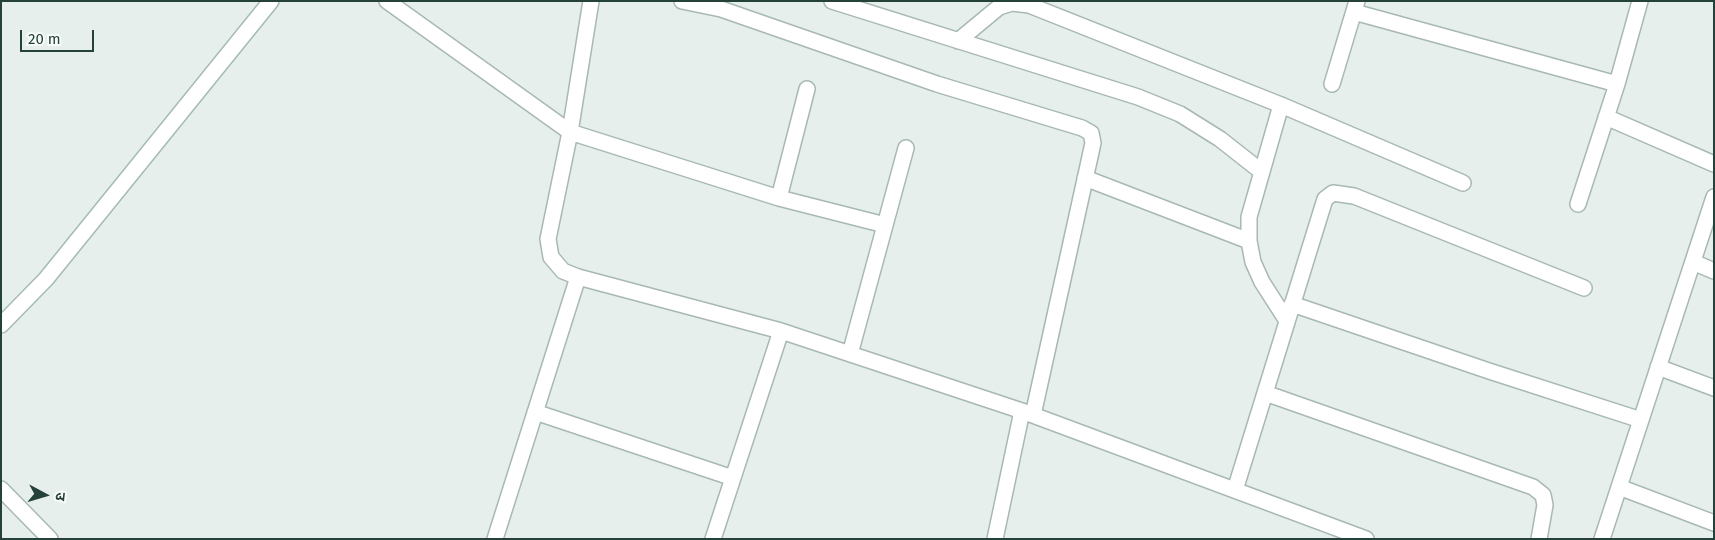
<!DOCTYPE html>
<meta charset="utf-8">
<style>
body{margin:0}
#map{position:relative;width:1715px;height:540px;overflow:hidden;background:#e6efeb;font-family:"Fira Sans","Noto Sans Devanagari",sans-serif}
canvas{display:block}
.frame{position:absolute;inset:0;border:2px solid #24423a;pointer-events:none}
.north{position:absolute;left:20px;top:470px;width:50px;height:50px;-webkit-text-stroke:4px #f7fbf9;paint-order:stroke;rotate:96deg;font-size:14px;font-weight:700;line-height:20px;text-align:center;color:#24423a}
.north::after{content:'';display:block;margin:auto;width:18px;height:22px;background:#24423a;clip-path:polygon(50% 0,100% 100%,50% 72%,0 100%)}
.scale{position:absolute;left:20px;top:30px;width:74px;height:22px;box-sizing:border-box;border:2px solid #24423a;border-top:0;padding-left:6px;font-size:15px;line-height:18px;white-space:nowrap;color:#24423a;-webkit-text-stroke:4px #f7fbf9;paint-order:stroke}
</style>
<div id="map">
<canvas width="1715" height="540"></canvas>
<div class="frame"></div>
<div class="north">उ</div>
<div class="scale">20 m</div>
</div>
<script>
const ctx = document.querySelector('canvas').getContext('2d');
ctx.lineJoin = 'round';
const poly = rows => new Path2D(rows.map(r => 'M' + r).join(''));
function strokePath(path, color, width, dash) { ctx.strokeStyle = color; ctx.lineWidth = width; ctx.lineCap = dash ? 'butt' : 'round'; ctx.setLineDash(dash || []); ctx.stroke(path); }
const minor = poly([
 [387,1,570,132,779,198,885,225],
 [591,1,570,132,548,239,551,257,563,271,578,277,781,331,1022,411,1366,539],
 [682,1,721,9,937,84,1082,128,1091,133,1093,143,1033,415],
 [832,1,1138,97,1180,114,1220,139,1262,172],
 [1354,12,1617,84],
 [958,41,999,7,1012,3,1029,5,1281,105,1463,183],
 [1332,84,1357,1],
 [1281,105,1249,217,1249,241,1253,262,1262,282,1287,321],
 [1606,117,1714,164],
 [1085,178,1249,241],
 [779,198,807,89],
 [1578,204,1617,84,1640,1],
 [1693,262,1714,271],
 [1292,304,1489,371,1641,420],
 [850,354,906,148],
 [1658,367,1714,388],
 [1265,393,1533,487,1543,495,1545,505,1539,539],
 [535,412,733,478],
 [1619,487,1714,523],
 [1,489,50,539],
 [1235,490,1325,199,1333,193,1354,196,1584,288],
 [495,539,578,277],
 [713,539,781,331],
 [995,539,1022,411],
 [1602,539,1714,197]
]);
const secondary = poly([
 [1,325,46,279,271,1]
]);
strokePath(minor, '#a8b8b2', 18);
strokePath(secondary, '#a4bbb3', 18);
strokePath(minor, '#fff', 15);
strokePath(secondary, '#fff', 15);
</script>
